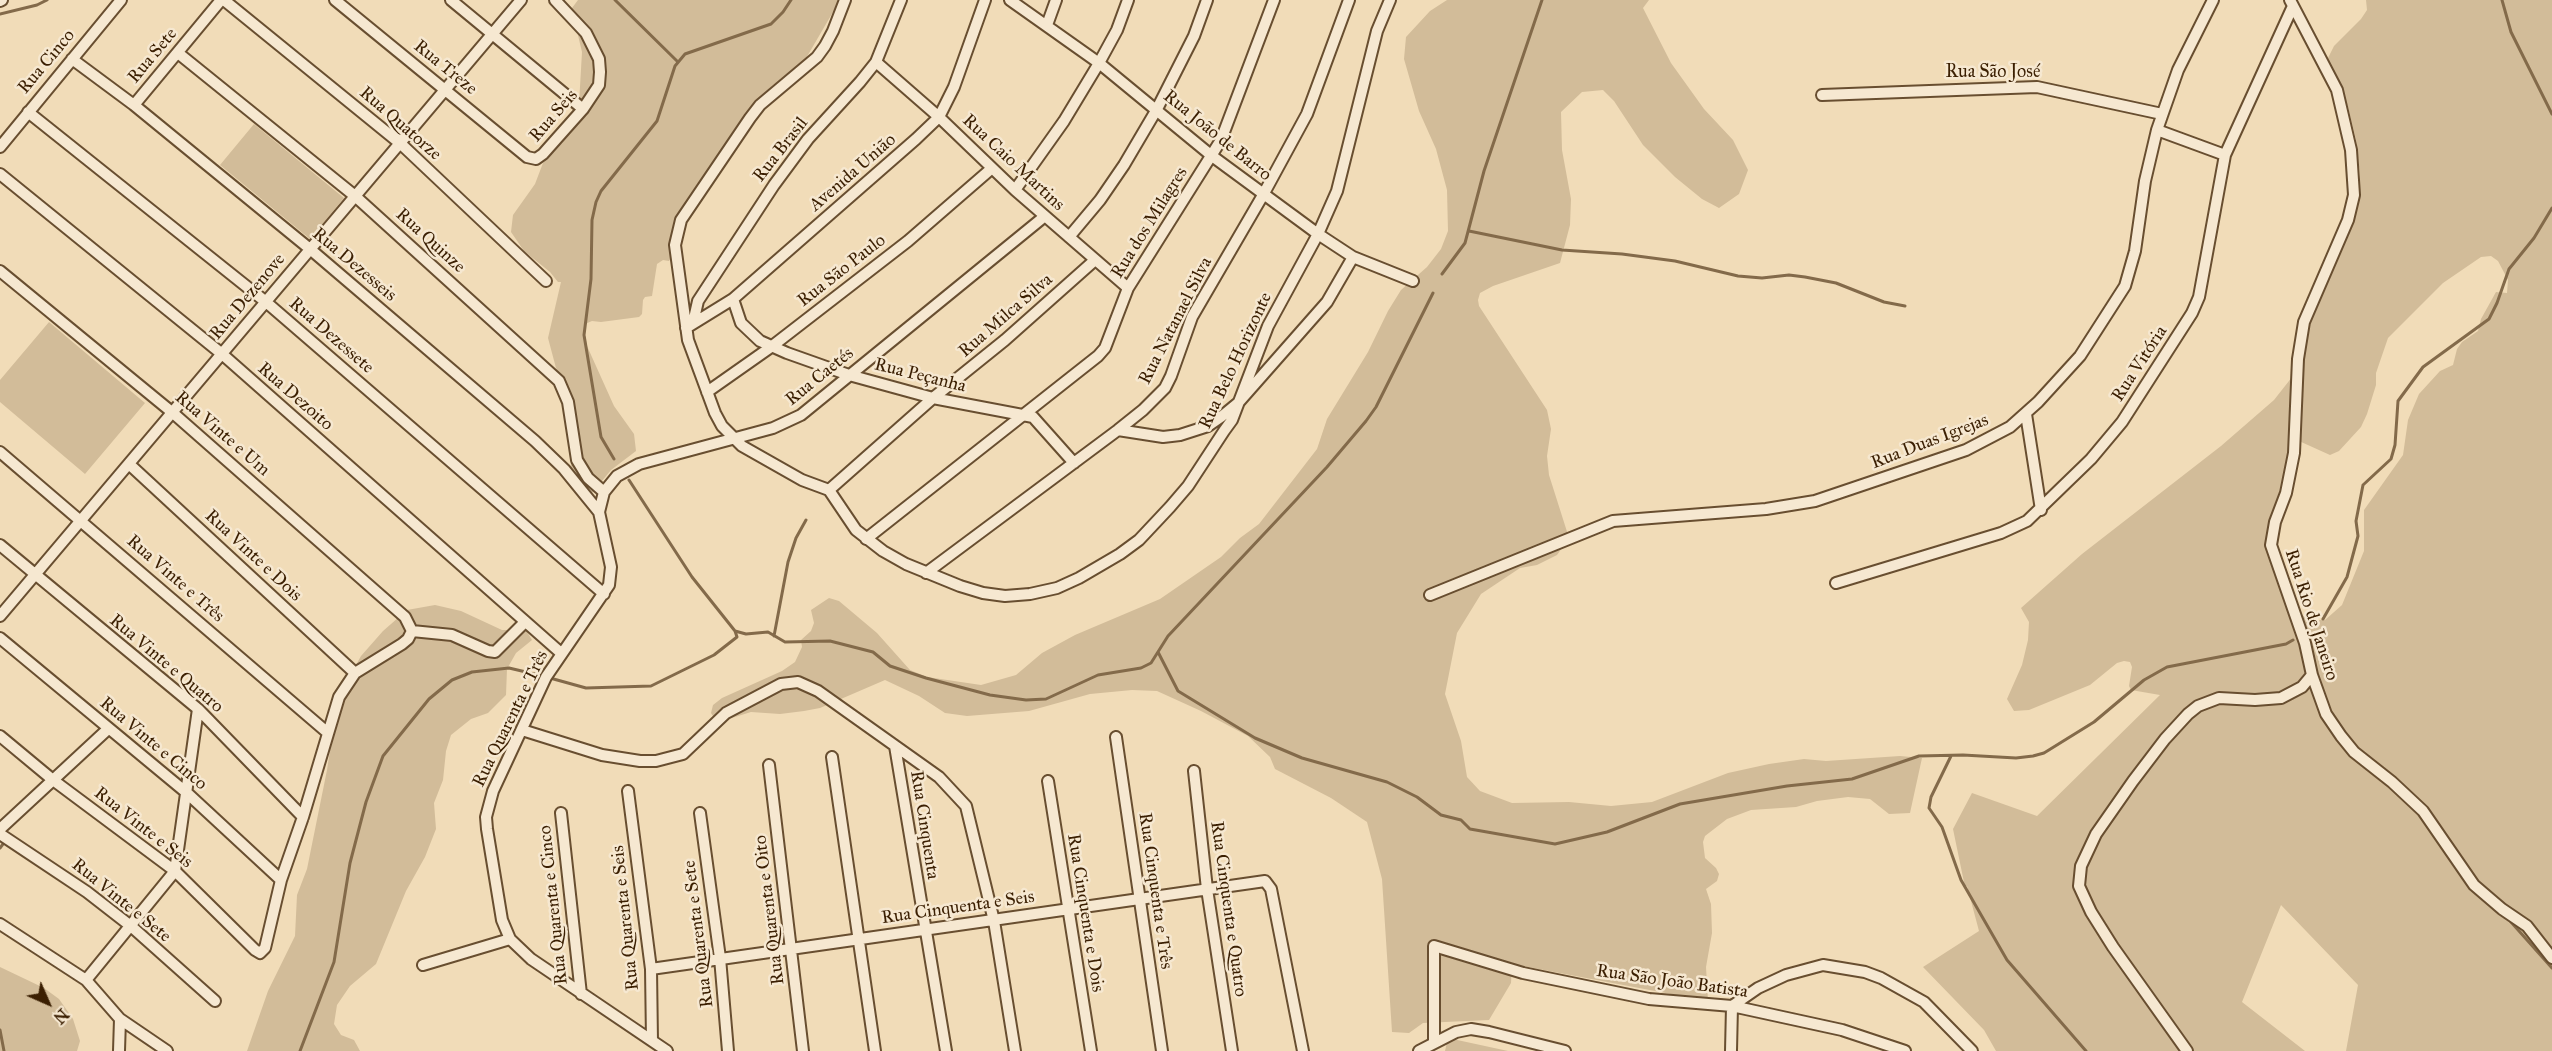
<!DOCTYPE html>
<meta charset="utf-8">
<style>
body{margin:0}
#map{position:relative;width:2552px;height:1051px;overflow:hidden;background:#f1dcb8;font-family:"IM FELL Great Primer",serif}
canvas{display:block}
.north{position:absolute;left:18px;top:973px;width:60px;height:60px;-webkit-text-stroke:4px #f6e8d1;paint-order:stroke;rotate:135deg;font-size:16px;font-weight:700;line-height:24px;text-align:center;color:#3b1f02}
.north::after{content:'';display:block;margin:auto;width:21px;height:27px;background:#3b1f02;clip-path:polygon(50% 0,100% 100%,50% 72%,0 100%)}
</style>
<div id="map">
<canvas width="2552" height="1051"></canvas>
<div class="north">N</div>
</div>
<script>
const ctx = document.querySelector('canvas').getContext('2d');
ctx.lineJoin = 'round';
function paint(path, color) { ctx.fillStyle = color; ctx.fill(path, 'evenodd'); }
const poly = rows => new Path2D(rows.map(r => 'M' + r).join(''));
function strokePath(path, color, width, dash) { ctx.strokeStyle = color; ctx.lineWidth = width; ctx.lineCap = dash ? 'butt' : 'round'; ctx.setLineDash(dash || []); ctx.stroke(path); }
function label(font, color, halo, rows, align = 'center') {
  ctx.font = font + ' "IM FELL Great Primer",serif'; ctx.lineWidth = 5; ctx.setLineDash([]); ctx.textBaseline = 'middle'; ctx.strokeStyle = halo; ctx.fillStyle = color; for (const [text, x, y, turn = 0] of rows) {
    ctx.save(); ctx.translate(x, y); ctx.rotate((+turn || 0) * Math.PI / 180); ctx.textAlign = isNaN(turn) ? turn : align; if (halo) ctx.strokeText(text, 0, 0); ctx.fillText(text, 0, 0); ctx.restore();
  }
}
paint(poly([
 [578,0,840,0,805,60,772,86,751,110,682,209,674,238,672,256,669,261,663,260,657,264,652,296,645,297,643,300,642,314,639,317,601,322,592,321,585,324,584,330,587,346,614,406,634,434,636,451,611,470,592,493,585,493,572,475,570,466,580,456,581,447,577,419,571,393,556,368,548,338,561,282,558,282,550,272,524,251,511,232,513,215,535,184,543,163,567,137,579,104,582,52,577,31,569,12],
 [1447,0,1649,0,1643,8,1671,63,1704,109,1733,140,1748,170,1739,194,1719,208,1702,199,1675,177,1643,145,1614,101,1603,90,1582,92,1561,112,1562,150,1571,199,1570,225,1560,263,1493,286,1480,293,1478,300,1479,306,1547,410,1551,429,1547,456,1549,475,1569,538,1557,555,1537,565,1520,568,1481,594,1457,633,1445,694,1461,741,1467,777,1480,791,1512,803,1569,802,1611,806,1652,802,1728,773,1769,764,1804,759,1826,761,1900,756,1922,758,1910,813,1889,814,1870,799,1848,797,1817,801,1796,807,1751,810,1727,819,1705,836,1703,842,1705,858,1716,868,1719,874,1717,881,1706,889,1711,904,1712,933,1706,967,1708,1001,1512,964,1511,983,1489,1020,1423,1023,1409,1033,1392,1032,1382,879,1367,822,1331,798,1275,769,1270,757,1248,736,1201,711,1157,691,1132,690,1090,694,1029,711,967,716,945,713,919,696,885,680,820,708,804,711,780,714,751,712,722,721,715,719,711,713,713,705,722,698,782,671,795,662,802,647,801,640,811,631,814,623,811,610,829,598,839,601,877,633,910,670,927,677,981,685,1016,675,1042,653,1075,635,1160,599,1221,557,1240,538,1259,524,1317,449,1327,419,1368,352,1388,311,1401,290,1427,267,1441,249,1448,231,1447,190,1436,149,1419,111,1404,59,1406,37,1430,11],
 [2366,0,2552,0,2552,1051,2346,1051,2358,985,2281,905,2242,1002,2305,1051,1996,1051,1984,1030,1923,967,1979,931,1967,886,1965,887,1953,829,1972,793,2037,816,2160,695,2131,690,2129,686,2132,667,2130,662,2124,661,2117,663,2090,685,2029,710,2014,711,2007,699,2022,665,2028,640,2029,622,2021,608,2082,554,2221,446,2274,400,2296,372,2303,341,2320,293,2350,229,2359,198,2360,175,2356,140,2348,107,2328,58,2334,46,2361,19,2367,10],
 [2491,256,2498,261,2508,280,2507,293,2496,292,2481,319,2478,331,2462,342,2457,349,2453,365,2440,371,2419,394,2408,420,2403,455,2364,510,2364,551,2342,605,2325,620,2311,620,2294,611,2273,538,2299,441,2330,455,2339,451,2361,427,2367,414,2376,385,2376,373,2388,338,2443,283,2481,257],
 [254,124,344,198,310,239,220,165],
 [49,322,145,403,85,474,0,402,0,380],
 [435,605,461,611,502,630,526,630,532,640,516,653,507,669,506,695,488,713,471,719,451,735,446,751,443,780,434,803,436,829,425,857,406,891,376,964,350,986,337,1005,334,1024,341,1035,354,1040,360,1051,247,1051,268,991,295,936,297,895,307,869,327,770,338,697,361,656,383,631,407,610],
 [0,967,44,988,59,999,73,1019,80,1041,77,1051,0,1051],
 [1448,1038,1508,1051,1445,1051]
]), '#d2bc99');
strokePath(poly([
 [615,0,678,62],
 [2502,0,2511,32,2552,114],
 [0,14,37,5,47,0],
 [1469,231,1562,250,1622,254,1675,261,1738,276,1762,278,1789,275,1805,277,1836,283,1884,302,1905,306],
 [1442,274,1465,243,1484,171,1542,0],
 [614,459,601,437,584,335,591,279,592,220,596,202,601,191,657,121,675,66,685,54,771,24,783,12,791,0],
 [629,480,692,577,735,631,746,634,768,632,785,642,830,641,873,652,890,666,926,678,990,695,1026,700,1046,699,1098,675,1141,668,1151,663,1168,636,1327,467,1366,421,1376,407,1433,293],
 [2323,619,2347,577,2358,536,2356,521,2363,485,2391,459,2395,445,2398,401,2423,367,2489,319,2497,303,2509,269,2534,238,2552,208],
 [774,636,788,562,796,538,806,520],
 [1158,652,1178,691,1255,738,1302,758,1387,782,1417,797,1441,815,1461,820,1470,829,1555,844,1607,832,1680,804,1787,786,1852,779,1919,756,1963,755,2016,758,2033,756,2044,753,2094,722,2144,680,2167,667,2286,644,2293,640],
 [550,678,586,688,651,686,714,655,737,637,735,631],
 [1951,756,1931,797,1929,808,1942,827,1961,880,2007,960,2086,1051],
 [0,848,6,840],
 [2511,922,2552,968],
 [0,1030,4,1051],
 [300,1051,334,962,350,863,366,802,383,756,429,699,452,680,472,672,509,668,543,676]
]), '#836a4a', 3);
const minor = poly([
 [224,0,401,144,546,281],
 [335,0,527,157,536,159,543,154,583,109,599,85,600,72,599,59,586,33,555,0],
 [451,0,583,109],
 [845,0,833,31,825,46,817,57,760,105,750,118,681,220,675,245,688,340,715,413,722,426,742,446,802,480,829,490,856,530,883,551,906,564,960,586,983,593,1005,596,1030,594,1057,588,1079,578,1120,554,1139,540,1170,507,1188,486,1224,431,1232,420,1268,326,1318,234,1337,191,1377,31,1390,0],
 [1010,0,1099,63,1212,156,1318,234,1353,257,1413,281],
 [2290,0,2337,90,2351,150,2354,195,2348,220,2304,322,2298,359,2294,453,2286,493,2275,522,2271,545,2305,643,2312,675,2326,714,2341,736,2354,752,2392,782,2423,811,2474,885,2502,909,2527,926,2552,958],
 [0,1,2,0],
 [1047,25,1056,0],
 [178,53,355,196,559,381,568,402,577,460,588,478,604,492],
 [72,59,134,105,310,249,535,441,564,469,599,512],
 [876,62,939,117,1015,190,1128,288],
 [1822,95,2037,87,2162,114],
 [134,105,221,0],
 [28,112,266,302,604,594],
 [2157,130,2225,155],
 [0,147,121,0],
 [0,174,222,354,561,653],
 [1015,190,1064,121,1099,63,1117,30,1128,0],
 [1069,237,1100,200,1124,165,1157,109,1194,36,1207,0],
 [0,271,173,413,405,617,412,631],
 [733,299,741,323,760,341,787,353,849,375,933,398,1033,417,1074,463],
 [693,323,698,301,774,185,808,139,860,82,876,62,901,0],
 [686,328,733,299,916,139,939,117,954,87,985,0],
 [707,392,771,347,908,241,991,169],
 [2026,414,2041,510],
 [1118,430,1163,437,1180,435,1208,426,1221,417,1238,403,1327,302,1353,257],
 [0,452,328,733],
 [129,464,355,673],
 [829,490,933,398,1005,340,1095,260],
 [866,539,1098,356,1105,348,1128,288,1221,140,1274,0],
 [0,545,198,709,303,817],
 [926,573,1118,430,1143,410,1165,388,1171,376,1192,317,1263,195,1307,114,1349,0],
 [1836,583,2001,533,2027,521,2091,459,2122,422,2192,313,2199,297,2225,155,2293,6],
 [1430,595,1613,521,1766,509,1815,501,1966,450,2010,427,2038,402,2080,356,2125,286,2135,251,2145,181,2157,130,2178,70,2213,0],
 [0,616,521,0],
 [412,631,452,635,488,651,495,652,525,622],
 [0,638,187,793,281,880],
 [522,730,602,755,640,761,656,761,683,754,726,713,781,684,798,682,818,691,939,777,966,806,994,921,1015,1051],
 [0,736,53,780,175,871,255,950,260,953,265,948,281,880,303,817,339,697,355,673,402,644,408,639,412,631],
 [1116,737,1162,1051],
 [895,746,946,1051],
 [832,757,875,1051],
 [769,765,803,1051],
 [1194,771,1207,889,1232,1051],
 [1048,781,1091,1051],
 [628,791,651,969,652,1041],
 [561,813,581,994],
 [700,813,720,958,728,1051],
 [0,829,108,729],
 [0,834,87,892,132,927,215,1001],
 [0,924,86,980,120,1019,167,1051],
 [423,965,510,939],
 [651,969,1265,881,1271,889,1303,1051],
 [86,980,175,871,198,709],
 [1434,1042,1434,946,1523,973,1649,999,1732,1006,1842,1030,1905,1051],
 [119,1051,120,1019],
 [667,1051,531,959,510,939,502,920,487,829,486,817,493,791,546,677,609,585,611,567,599,512,604,492,617,476,639,464,773,428,801,415,1045,216],
 [1419,1051,1456,1032,1471,1029,1489,1032,1565,1051],
 [1731,1051,1732,1006,1758,988,1786,975,1823,965,1865,972,1881,978,1924,1002,1972,1051],
 [2187,1051,2113,947,2091,912,2079,886,2081,866,2096,834,2133,781,2165,739,2188,714,2198,706,2219,698,2255,700,2281,698,2302,687,2312,675]
]);
strokePath(minor, '#684e30', 14);
strokePath(minor, '#f6e8d1', 10);
label('18px', '#3b1f02', '#f6e8d1', [
 ["Rua Sete",153,56,-50],
 ["Rua Cinco",47,62,-50],
 ["Rua Treze",445,68,39],
 ["Rua São José",1993,73],
 ["Rua Seis",554,116,-49],
 ["Rua Quatorze",400,124,41],
 ["Rua João de Barro",1217,136,39],
 ["Rua Brasil",781,150,-52],
 ["Rua Caio Martins",1013,163,43],
 ["Avenida União",853,173,-41],
 ["Rua dos Milagres",1150,223,-58],
 ["Rua Quinze",430,241,42],
 ["Rua Dezesseis",354,265,40],
 ["Rua São Paulo",842,271,-38],
 ["Rua Dezenove",248,297,-50],
 ["Rua Milca Silva",1006,316,-41],
 ["Rua Natanael Silva",1176,321,-63],
 ["Rua Dezessete",331,336,41],
 ["Rua Belo Horizonte",1236,361,-65],
 ["Rua Vitória",2140,364,-57],
 ["Rua Peçanha",920,376,14],
 ["Rua Caetés",820,377,-39],
 ["Rua Dezoito",295,397,41],
 ["Rua Vinte e Um",222,434,41],
 ["Rua Duas Igrejas",1930,442,-21],
 ["Rua Vinte e Dois",253,556,43],
 ["Rua Vinte e Três",175,579,41],
 ["Rua Rio de Janeiro",2311,615,72],
 ["Rua Vinte e Quatro",166,664,40],
 ["Rua Quarenta e Três",511,719,-64],
 ["Rua Vinte e Cinco",153,744,40],
 ["Rua Cinquenta",924,825,81],
 ["Rua Vinte e Seis",143,828,38],
 ["Rua Cinquenta e Três",1155,891,82],
 ["Rua Vinte e Sete",121,901,39],
 ["Rua Quarenta e Cinco",554,905,-96],
 ["Rua Cinquenta e Seis",958,908,-8],
 ["Rua Cinquenta e Quatro",1228,909,82],
 ["Rua Quarenta e Oito",770,910,-97],
 ["Rua Cinquenta e Dois",1085,913,81],
 ["Rua Quarenta e Seis",626,918,-96],
 ["Rua Quarenta e Sete",699,934,-97],
 ["Rua São João Batista",1672,982,8]
]);
</script>
